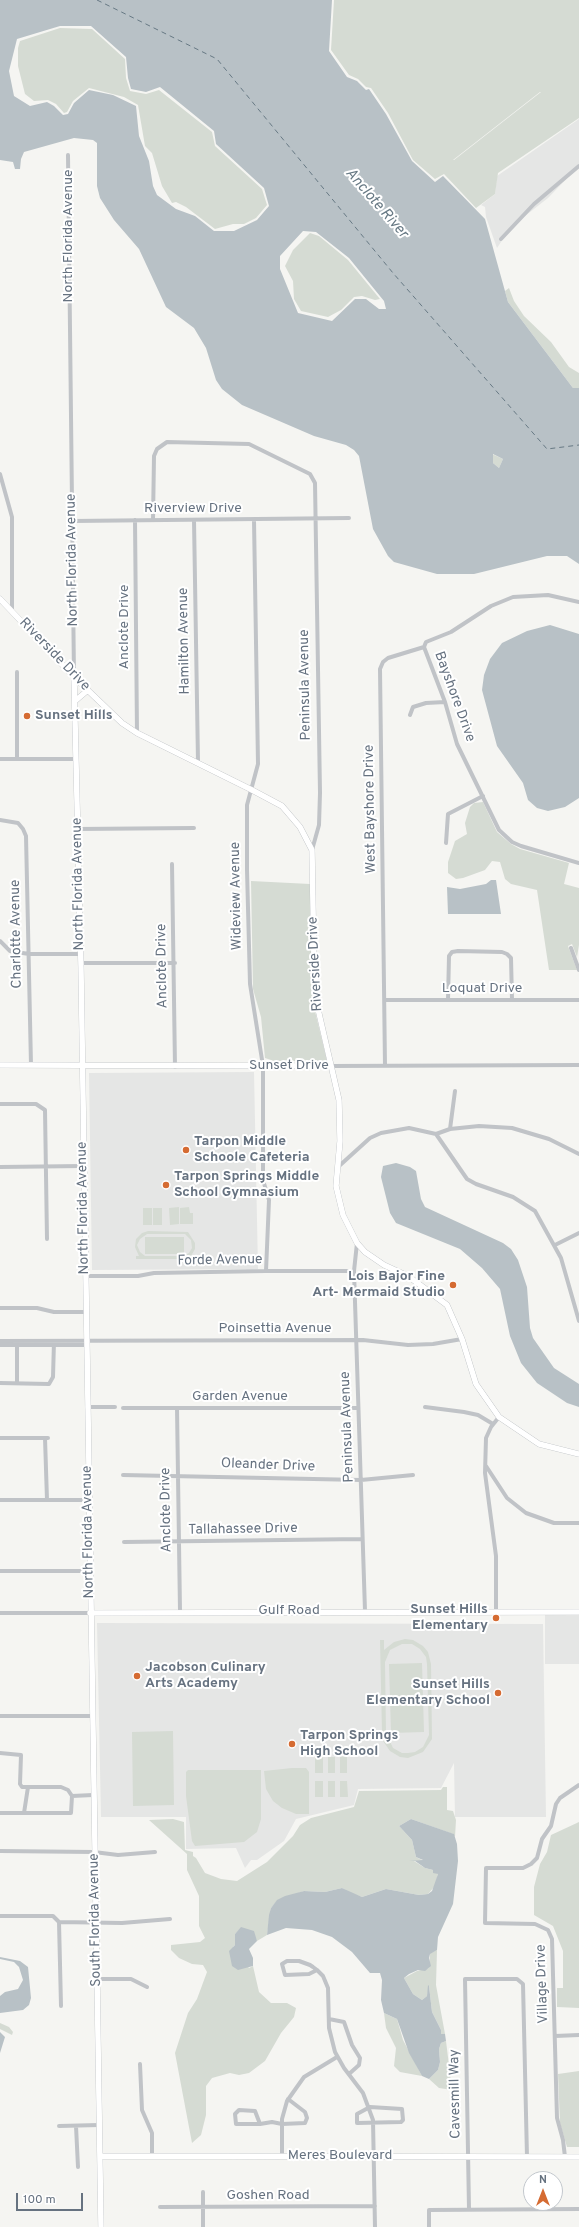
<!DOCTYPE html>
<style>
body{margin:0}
#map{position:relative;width:579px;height:2227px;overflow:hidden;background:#f5f5f2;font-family:Overpass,sans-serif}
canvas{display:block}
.north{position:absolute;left:523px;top:2171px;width:40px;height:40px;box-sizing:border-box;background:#fff;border:1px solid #c2c7cc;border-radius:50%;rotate:0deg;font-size:11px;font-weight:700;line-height:16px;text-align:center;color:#667280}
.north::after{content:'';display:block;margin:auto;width:14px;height:18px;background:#d56b32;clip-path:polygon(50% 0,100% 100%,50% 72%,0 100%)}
.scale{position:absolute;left:16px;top:2193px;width:67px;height:18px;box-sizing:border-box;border:2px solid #667280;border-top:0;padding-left:5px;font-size:12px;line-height:14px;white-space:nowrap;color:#667280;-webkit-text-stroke:3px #fff;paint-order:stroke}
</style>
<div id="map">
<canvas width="579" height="2227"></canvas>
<div class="north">N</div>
<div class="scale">100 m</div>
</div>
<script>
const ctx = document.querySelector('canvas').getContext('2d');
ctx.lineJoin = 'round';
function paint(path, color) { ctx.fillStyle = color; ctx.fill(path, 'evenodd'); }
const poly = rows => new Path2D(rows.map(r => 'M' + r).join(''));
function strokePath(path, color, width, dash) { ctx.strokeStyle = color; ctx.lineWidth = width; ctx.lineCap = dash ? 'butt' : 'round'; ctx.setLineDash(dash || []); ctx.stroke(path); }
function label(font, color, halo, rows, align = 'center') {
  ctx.font = font + ' Overpass,sans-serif'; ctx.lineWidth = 4; ctx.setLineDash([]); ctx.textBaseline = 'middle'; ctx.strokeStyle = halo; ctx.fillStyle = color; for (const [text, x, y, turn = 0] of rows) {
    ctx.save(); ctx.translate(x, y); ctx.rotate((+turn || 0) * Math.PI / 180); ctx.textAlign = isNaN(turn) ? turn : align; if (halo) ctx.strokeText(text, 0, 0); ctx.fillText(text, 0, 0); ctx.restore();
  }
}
paint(poly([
 [579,119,579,166,548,198,511,227,497,248,486,217,485,207,481,205,495,194,497,176],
 [254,1072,258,1269,92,1270,89,1073],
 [579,1614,579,1664,545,1664,545,1615],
 [97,1623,543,1624,546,1817,455,1817,454,1763,441,1788,358,1789,354,1805,296,1819,284,1841,257,1860,251,1860,245,1868,236,1848,186,1849,186,1817,101,1817]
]), '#e5e6e5');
paint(poly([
 [334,0,579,0,579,118,498,173,495,194,476,208,444,174,435,179,413,160,388,113,371,88,366,87,358,79,349,75,331,50],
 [541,92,454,160,453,160,540,92],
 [60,28,92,29,125,59,126,78,130,91,146,94,159,90,212,132,215,146,262,189,267,205,256,218,244,224,233,224,215,229,186,207,176,202,172,203,162,186,152,153,145,146,138,105,124,97,89,88,73,101,67,112,64,113,56,104,48,100,34,101,25,94,18,66,18,48,20,41],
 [310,233,319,236,348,260,380,299,375,300,362,296,354,297,341,310,328,317,301,311,294,299,293,281,285,266,293,250],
 [509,288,514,301,524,316,551,342,569,367,579,373,579,388,573,388,508,302,505,291],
 [492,454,503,459,499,468,493,463],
 [483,802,497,832,511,844,520,849,569,863,564,884,579,888,579,945,577,957,572,944,568,946,577,970,549,970,537,890,511,884,505,879,500,862,492,861,485,870,463,878,456,879,448,873,448,862,455,841,467,834,465,823,470,807,474,803],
 [251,881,310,884,314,1007,327,1061,274,1061,265,1058,261,1017,253,989],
 [179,1207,179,1224,170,1225,169,1208],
 [189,1207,190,1213,193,1213,193,1224,180,1224,180,1208],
 [143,1208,152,1208,152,1225,143,1225],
 [153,1208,162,1208,162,1225,153,1225],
 [148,1231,188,1232,195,1243,195,1249,191,1256,199,1256,199,1259,136,1259,136,1256,139,1256,135,1247,136,1239,142,1233],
 [147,1234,185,1234,191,1240,192,1248,189,1253,183,1256,145,1256,140,1252,137,1245,140,1239],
 [145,1237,184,1237,184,1254,145,1254],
 [405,1639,413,1640,423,1646,428,1652,431,1664,432,1739,423,1752,408,1758,400,1757,390,1751,383,1741,382,1733,380,1640,384,1640,384,1650,394,1642],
 [402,1644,412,1644,420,1649,426,1657,427,1664,429,1735,423,1747,415,1752,408,1753,402,1753,393,1748,386,1733,385,1662,390,1650],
 [422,1663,424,1732,391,1733,389,1664],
 [173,1731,174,1805,133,1806,132,1732],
 [347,1756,347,1773,340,1773,340,1757],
 [315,1757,323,1757,323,1773,315,1773],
 [328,1757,335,1757,335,1773,328,1773],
 [292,1768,306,1768,309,1772,309,1814,296,1814,282,1808,273,1801,266,1789,264,1771],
 [188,1770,261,1770,261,1819,257,1832,244,1842,195,1846,192,1841,186,1796,186,1772],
 [315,1781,323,1781,323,1797,315,1797],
 [328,1781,335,1781,335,1797,328,1797],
 [340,1781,347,1781,348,1797,340,1797],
 [443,1787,447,1787,447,1810,453,1811,456,1820,455,1837,453,1834,411,1819,399,1826,412,1840,416,1857,424,1861,414,1861,425,1868,433,1870,438,1874,435,1886,428,1894,419,1895,386,1889,362,1897,353,1894,342,1888,325,1892,304,1891,277,1901,271,1908,267,1935,257,1941,254,1936,241,1928,235,1934,235,1945,233,1947,249,1968,253,1966,259,1992,271,2003,287,2003,296,2008,294,2017,281,2033,265,2061,249,2073,239,2075,230,2073,212,2078,206,2086,206,2115,201,2135,192,2143,175,2053,188,2013,197,1999,207,1972,203,1965,192,1964,179,1958,171,1950,171,1945,200,1942,205,1938,199,1926,199,1896,187,1870,187,1854,149,1820,173,1819,184,1822,185,1850,193,1852,193,1856,196,1858,205,1873,221,1879,237,1881,267,1862,293,1836,300,1825,311,1818,354,1807,359,1791,441,1790],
 [579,1822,579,2008,557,2007,557,1988,563,1988,563,1951,553,1926,534,1915,534,1887,540,1864,547,1852,551,1835],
 [437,1950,436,1985,445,2034,441,2034,441,2030,432,2012,429,1986,427,1996,422,2000,413,1994,404,1978,417,1971,429,1968,430,1953],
 [384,2013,397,2019,403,2040,422,2076,400,2072,394,2066,396,2048,386,2028],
 [0,2023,9,2027,13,2032,12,2035,0,2029],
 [446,2041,452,2090,439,2088,429,2079,438,2070,440,2062,439,2049,441,2043],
 [579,2071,579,2147,567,2147,560,2123,558,2074]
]), '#d5dbd3');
paint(poly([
 [0,0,332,0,329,51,347,77,357,81,366,90,369,89,386,114,412,161,435,182,443,176,485,219,508,302,573,388,579,388,579,564,567,556,547,556,474,574,437,574,394,562,388,556,373,529,359,456,354,450,346,445,314,436,242,405,222,389,216,380,206,348,194,328,166,307,139,249,114,220,100,198,97,186,97,143,93,140,74,138,24,152,21,159,20,169,15,169,13,162,0,160],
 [60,26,91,26,126,57,128,78,131,89,146,92,160,87,214,131,216,144,264,188,269,206,257,220,234,231,214,231,195,216,176,209,157,195,153,186,149,161,139,136,136,106,113,95,89,90,74,103,68,114,63,115,54,106,47,102,30,106,14,96,9,71,17,39],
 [303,231,316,232,349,258,384,301,386,309,379,309,366,299,355,299,332,321,298,313,280,269,280,256],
 [493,454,503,459,499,468,493,463],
 [550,625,579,634,579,798,565,807,548,811,537,808,528,800,523,783,497,746,482,690,484,675,490,659,502,643,527,631],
 [491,880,496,880,501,914,448,914,447,887,460,889,486,884],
 [396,1163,410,1167,416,1171,421,1199,425,1207,503,1243,511,1249,518,1260,527,1287,530,1328,533,1338,554,1368,579,1384,579,1407,567,1403,537,1383,521,1363,510,1336,500,1289,482,1268,460,1249,396,1223,390,1213,381,1177,383,1166],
 [411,1819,454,1834,457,1844,458,1861,453,1904,438,1937,437,1950,430,1954,429,1958,431,1966,425,1971,418,1970,409,1974,404,1978,413,1994,422,2000,427,1996,428,1985,429,1986,432,2012,441,2030,441,2034,445,2034,446,2041,441,2043,439,2049,440,2062,438,2070,429,2079,422,2076,409,2053,397,2019,384,2013,381,2000,382,1980,380,1973,370,1973,352,1952,332,1937,312,1930,286,1928,267,1935,269,1915,271,1908,277,1900,285,1896,304,1891,325,1892,342,1888,362,1897,386,1889,419,1895,428,1894,432,1891,438,1874,433,1873,433,1870,425,1868,415,1861,409,1861,423,1860,416,1857,412,1840,399,1826],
 [241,1927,254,1931,257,1941,249,1949,253,1958,253,1966,238,1970,232,1966,229,1951,235,1945,235,1934],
 [0,1957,20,1961,28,1967,31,1998,29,2005,23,2010,0,2013,0,1996,5,1992,18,1989,23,1980,19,1967,14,1962,0,1959],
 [0,2032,5,2037,0,2053]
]), '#b8c1c6');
strokePath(poly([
 [97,0,217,59,393,273,547,449,579,445]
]), '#677984', 1, [5, 4]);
const secondary = poly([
 [0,599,74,677,122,723,137,733,252,790,282,806,300,827,312,850,314,962,318,1009,339,1100,340,1141,336,1186,343,1215,357,1243,365,1252,384,1265,408,1276,447,1305,462,1339,476,1384,499,1417,539,1444,579,1454],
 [74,677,81,967,101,2227],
 [75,701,88,690],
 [0,1065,331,1066],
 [90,1613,579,1612],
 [100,2156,579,2157]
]);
strokePath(secondary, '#b3b7bb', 6);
strokePath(poly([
 [68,155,74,677],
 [501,239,534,204,579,166],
 [0,474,12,517,12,611],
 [135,520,137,733],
 [153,520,154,456,157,449,167,442,249,444,310,474,315,483,320,793,319,825,312,850],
 [194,520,198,762],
 [254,520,258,764,247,805,247,870,250,984,263,1066,263,1180,269,1200,266,1271],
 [73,521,349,518],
 [424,647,445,702,457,744,499,830,512,842,521,846,579,863],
 [424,647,426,642,451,632,491,606,513,597,548,595,579,602],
 [410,715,413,707,426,703,445,702],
 [0,759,76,759],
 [17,759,17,672],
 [0,820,18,823,23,829,26,836,31,1065],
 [77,829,194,828],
 [446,843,448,814,483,796],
 [172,864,175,1067],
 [0,941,10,951,29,954,80,954],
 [571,948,579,970],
 [81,963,175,963],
 [385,1000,579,1000],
 [448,1000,449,956,452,952,458,951,502,952,507,954,511,958,512,1000],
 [331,1066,579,1065],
 [385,1066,380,669,383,662,388,658,424,647],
 [0,1104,36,1104,45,1110,47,1239],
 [450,1129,455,1091],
 [436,1134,467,1179,476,1184,513,1197,535,1211,561,1258,579,1321],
 [436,1134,450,1129,479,1126,512,1128,549,1139,579,1154],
 [0,1167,83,1166],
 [338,1167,370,1138,381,1133,409,1128,436,1134],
 [357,1243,354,1271,365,1611],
 [555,1245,579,1233],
 [86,1276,138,1276,154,1273,266,1271,354,1271],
 [0,1308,37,1308,54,1312,87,1312],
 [0,1341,363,1340,408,1345,433,1344,462,1339],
 [0,1345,84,1345,86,1341],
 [0,1383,49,1384,53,1377,54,1341],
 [17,1383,17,1343],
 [87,1407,115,1407],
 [425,1407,464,1412,478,1415,493,1424],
 [123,1408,358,1408],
 [177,1408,180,1611],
 [0,1438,48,1438],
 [45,1438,47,1500],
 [486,1466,507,1498,526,1513,554,1523,579,1523],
 [123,1475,361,1480,413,1475],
 [0,1500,89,1500],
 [124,1542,362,1539],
 [0,1571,90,1571],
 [496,1611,496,1556,485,1473,486,1438,491,1427,499,1417],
 [0,1613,90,1613],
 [0,1716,92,1716],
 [0,1753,21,1755,20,1784,22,1787,61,1787,68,1790,72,1796],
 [0,1813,71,1813,72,1796,93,1795],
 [24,1813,28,1787],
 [0,1851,94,1852,118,1855,155,1852],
 [0,1916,53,1916,59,1922,122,1923,170,1919],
 [59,1922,61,2006],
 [317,1970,309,1974,285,1975,282,1964,287,1961,299,1961,310,1965,313,1967,317,1970,323,1976,328,1988,329,2028,335,2052,344,2068,363,2093,373,2120,375,2227],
 [97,1979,131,1979,147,1987],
 [329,2019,344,2022,352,2045,360,2058,359,2065,349,2074],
 [555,2036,579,2035],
 [140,2064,142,2110,152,2133,152,2156],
 [370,2107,402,2109,403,2120,401,2122,357,2123,357,2114,370,2107],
 [260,2124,236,2124,235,2114,239,2110,255,2111,260,2124,272,2122,282,2124,305,2123,307,2118,305,2112,288,2099],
 [59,2126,99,2125],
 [76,2126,78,2167],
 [282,2156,282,2119,287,2101,304,2077,337,2057],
 [565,2157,563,2140,557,2118,552,1939,548,1930,535,1924,485,1923,486,1868,523,1868,531,1864,537,1858,542,1839,551,1826,556,1804,560,1798,579,1785],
 [203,2192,203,2227],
 [160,2207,375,2206],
 [469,2209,465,1979,517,1979,523,1984,527,2157],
 [429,2227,429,2210,579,2209]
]), '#c0c3c7', 4);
strokePath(secondary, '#fff', 5.5);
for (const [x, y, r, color] of [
 [27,716,4,"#d56b32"],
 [186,1150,4,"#d56b32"],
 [166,1185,4,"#d56b32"],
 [453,1285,4,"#d56b32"],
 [496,1618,4,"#d56b32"],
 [137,1676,4,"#d56b32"],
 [498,1693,4,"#d56b32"],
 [292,1744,4,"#d56b32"]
]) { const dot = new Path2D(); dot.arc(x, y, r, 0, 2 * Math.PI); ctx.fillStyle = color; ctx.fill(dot); strokePath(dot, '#fff', 1.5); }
label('14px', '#667280', '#fff', [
 ["North Florida Avenue",69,236,-90],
 ["Riverview Drive",193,509],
 ["North Florida Avenue",73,560,-91],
 ["Anclote Drive",125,627,-90],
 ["Hamilton Avenue",185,641,-91],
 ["Riverside Drive",54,655,46],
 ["Peninsula Avenue",306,685,-91],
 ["Bayshore Drive",454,697,70],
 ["West Bayshore Drive",371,809,-91],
 ["North Florida Avenue",79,884,-91],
 ["Wideview Avenue",237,896,-91],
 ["Charlotte Avenue",17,934,-91],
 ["Riverside Drive",316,964,-93],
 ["Anclote Drive",163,966,-91],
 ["Loquat Drive",482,989],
 ["Sunset Drive",289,1066],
 ["North Florida Avenue",84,1208,-91],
 ["Forde Avenue",220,1261,-1],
 ["Poinsettia Avenue",275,1329],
 ["Garden Avenue",240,1397],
 ["Peninsula Avenue",348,1427,-92],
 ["Oleander Drive",268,1466,2],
 ["Anclote Drive",167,1510,-91],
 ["Tallahassee Drive",243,1530,-1],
 ["North Florida Avenue",89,1532,-91],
 ["Gulf Road",289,1611],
 ["South Florida Avenue",96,1920,-91],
 ["Village Drive",543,1984,-92],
 ["Cavesmill Way",456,2094,-91],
 ["Meres Boulevard",340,2156],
 ["Goshen Road",268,2196]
]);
label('bold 14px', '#667280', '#fff', [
 ["Sunset Hills",35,716],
 ["Tarpon Middle",194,1142],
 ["Schoole Cafeteria",194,1158],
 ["Tarpon Springs Middle",174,1177],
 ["School Gymnasium",174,1193],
 ["Lois Bajor Fine",445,1277,"right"],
 ["Art- Mermaid Studio",445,1293,"right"],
 ["Sunset Hills",488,1610,"right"],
 ["Elementary",488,1626,"right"],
 ["Jacobson Culinary",145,1668],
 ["Arts Academy",145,1684],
 ["Sunset Hills",490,1685,"right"],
 ["Elementary School",490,1701,"right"],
 ["Tarpon Springs",300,1736],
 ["High School",300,1752]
], 'left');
label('italic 15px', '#677984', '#fff', [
 ["Anclote River",376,204,49]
]);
</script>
